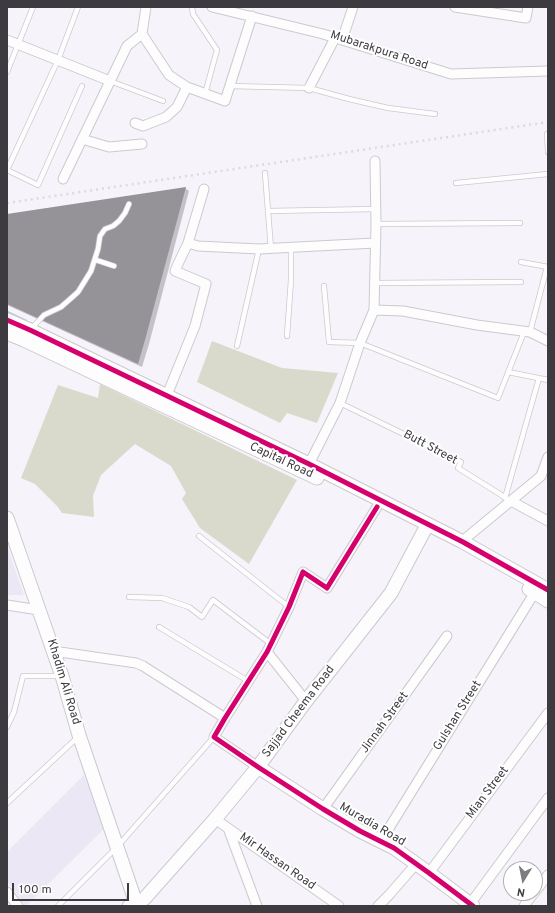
<!DOCTYPE html>
<style>
body{margin:0}
#map{position:relative;width:555px;height:913px;overflow:hidden;background:#f6f3fa;font-family:Overpass,sans-serif}
canvas{display:block}
.frame{position:absolute;inset:0;border:8px solid #3d3b40;pointer-events:none}
.north{position:absolute;left:503px;top:861px;width:40px;height:40px;box-sizing:border-box;background:#fff;border:1px solid #b1b1b3;border-radius:50%;rotate:190deg;font-size:11px;font-weight:700;line-height:16px;text-align:center;color:#3d3b40}
.north::after{content:'';display:block;margin:auto;width:14px;height:18px;background:#7e7b81;clip-path:polygon(50% 0,100% 100%,50% 72%,0 100%)}
.scale{position:absolute;left:12px;top:883px;width:117px;height:18px;box-sizing:border-box;border:2px solid #3d3b40;border-top:0;padding-left:5px;font-size:12px;line-height:14px;white-space:nowrap;color:#3d3b40;-webkit-text-stroke:3px #fff;paint-order:stroke}
</style>
<div id="map">
<canvas width="555" height="913"></canvas>
<div class="frame"></div>
<div class="north">N</div>
<div class="scale">100 m</div>
</div>
<script>
const ctx = document.querySelector('canvas').getContext('2d');
ctx.lineJoin = 'round';
function paint(path, color) { ctx.fillStyle = color; ctx.fill(path, 'evenodd'); }
const poly = rows => new Path2D(rows.map(r => 'M' + r).join(''));
function strokePath(path, color, width, dash) { ctx.strokeStyle = color; ctx.lineWidth = width; ctx.lineCap = dash ? 'butt' : 'round'; ctx.setLineDash(dash || []); ctx.stroke(path); }
function label(font, color, halo, rows, align = 'center') {
  ctx.font = font + ' Overpass,sans-serif'; ctx.lineWidth = 4; ctx.setLineDash([]); ctx.textBaseline = 'middle'; ctx.strokeStyle = halo; ctx.fillStyle = color; for (const [text, x, y, turn = 0] of rows) {
    ctx.save(); ctx.translate(x, y); ctx.rotate((+turn || 0) * Math.PI / 180); ctx.textAlign = isNaN(turn) ? turn : align; if (halo) ctx.strokeText(text, 0, 0); ctx.fillText(text, 0, 0); ctx.restore();
  }
}
paint(poly([
 [7,546,24,595,7,595],
 [84,775,105,828,26,906,7,881,7,852]
]), '#ece7f5');
paint(poly([
 [212,341,282,368,338,373,317,423,287,413,280,423,197,382],
 [100,384,297,480,249,564,200,528,182,499,186,493,171,466,135,444,101,475,93,496,94,517,62,513,57,506,35,484,21,478,58,385,98,398]
]), '#dadacc');
paint(poly([
 [185,188,189,191,149,344,142,367,7,305,7,215]
]), '#0003');
strokePath(poly([
 [7,312,26,321]
]), '#b3cade', 2.5);
paint(poly([
 [186,187,145,340,138,364,7,304,7,214]
]), '#959298');
const lane = poly([
 [192,7,193,14,217,50,205,94],
 [7,72,33,7],
 [110,81,163,101],
 [230,86,309,88,349,99,388,108,435,114],
 [547,134,548,152],
 [7,170,58,60,78,7],
 [7,170,38,185,82,86],
 [265,173,271,249],
 [456,183,548,174],
 [268,211,376,209],
 [376,224,520,223],
 [96,260,114,266],
 [521,262,548,267],
 [375,283,521,282],
 [324,286,329,342,360,343,498,398,524,332],
 [31,329,44,315,61,307,69,300,78,292,91,271,98,249,100,236,105,229,113,226,119,221,125,213,129,204],
 [530,332,547,267],
 [287,336,291,280,291,248],
 [237,346,259,249],
 [508,372,548,380],
 [340,403,461,462,458,468,511,501],
 [505,498,539,378],
 [199,536,289,607],
 [129,597,162,598,189,607,202,617,213,600,271,644],
 [159,627,248,681],
 [7,727,14,712,23,676,60,676],
 [7,803,78,737],
 [58,906,117,847,214,737]
]);
const street = poly([
 [146,7,142,34,169,75,187,87,225,101,252,16],
 [212,7,323,34,451,74,548,71],
 [455,7,526,18,528,7],
 [7,40,110,81],
 [342,40,353,7],
 [309,88,335,38],
 [135,123,143,126,166,117,177,107,187,87],
 [82,139,109,147,142,144],
 [63,179,127,46,142,34],
 [188,243,198,246,259,249,375,243],
 [374,310,403,311,477,325,530,332,548,341],
 [167,395,195,326,206,284,175,271,177,266,188,243,204,189],
 [309,464,340,403,360,343,374,310,376,224,375,161],
 [511,501,548,521],
 [463,542,466,538,541,476,548,457],
 [7,605,39,610],
 [53,651,136,663,143,666,225,718],
 [267,652,306,701],
 [258,767,214,737,225,718,267,652,289,607,303,572,327,588,377,507],
 [323,809,447,636],
 [215,819,339,906],
 [228,828,257,906],
 [381,841,535,592],
 [429,873,548,713],
 [7,892,18,906],
 [535,892,548,875],
 [470,904,548,798],
 [127,906,134,897],
 [378,906,389,895,416,864],
 [524,906,534,893]
]);
const secondary = poly([
 [7,320,30,330,309,464,463,542,548,590],
 [7,333,24,340,317,478],
 [7,518,62,676,79,735,137,906],
 [529,589,548,601],
 [258,767,323,809,360,831,394,848,429,873,473,906],
 [144,899,215,819,258,767,306,701,391,593,424,531]
]);
strokePath(lane, '#ccc9cf', 6);
strokePath(street, '#ccc9cf', 11);
strokePath(secondary, '#ccc9cf', 15);
strokePath(lane, '#fefdfe', 4.5);
strokePath(street, '#fefdfe', 9);
strokePath(secondary, '#fefdfe', 13);
strokePath(poly([
 [7,203,548,122]
]), '#dcdbde', 2.5, [2, 4]);
strokePath(poly([
 [7,320,30,330,309,464,463,542,548,590],
 [377,507,327,588,303,572,289,607,267,652,225,718,214,737,258,767,323,809,360,831,394,848,429,873,473,906]
]), '#d6006c', 5);
label('12px', '#3d3b40', '#fff', [
 ["Mubarakpura Road",379,51,18],
 ["Butt Street",430,448,28],
 ["Capital Road",281,461,25],
 ["Khadim Ali Road",63,682,73],
 ["Sajjad Cheema Road",299,712,-53],
 ["Gulshan Street",458,716,-58],
 ["Jinnah Street",385,723,-54],
 ["Mian Street",488,793,-53],
 ["Muradia Road",372,825,30],
 ["Mir Hassan Road",277,862,35]
]);
</script>
